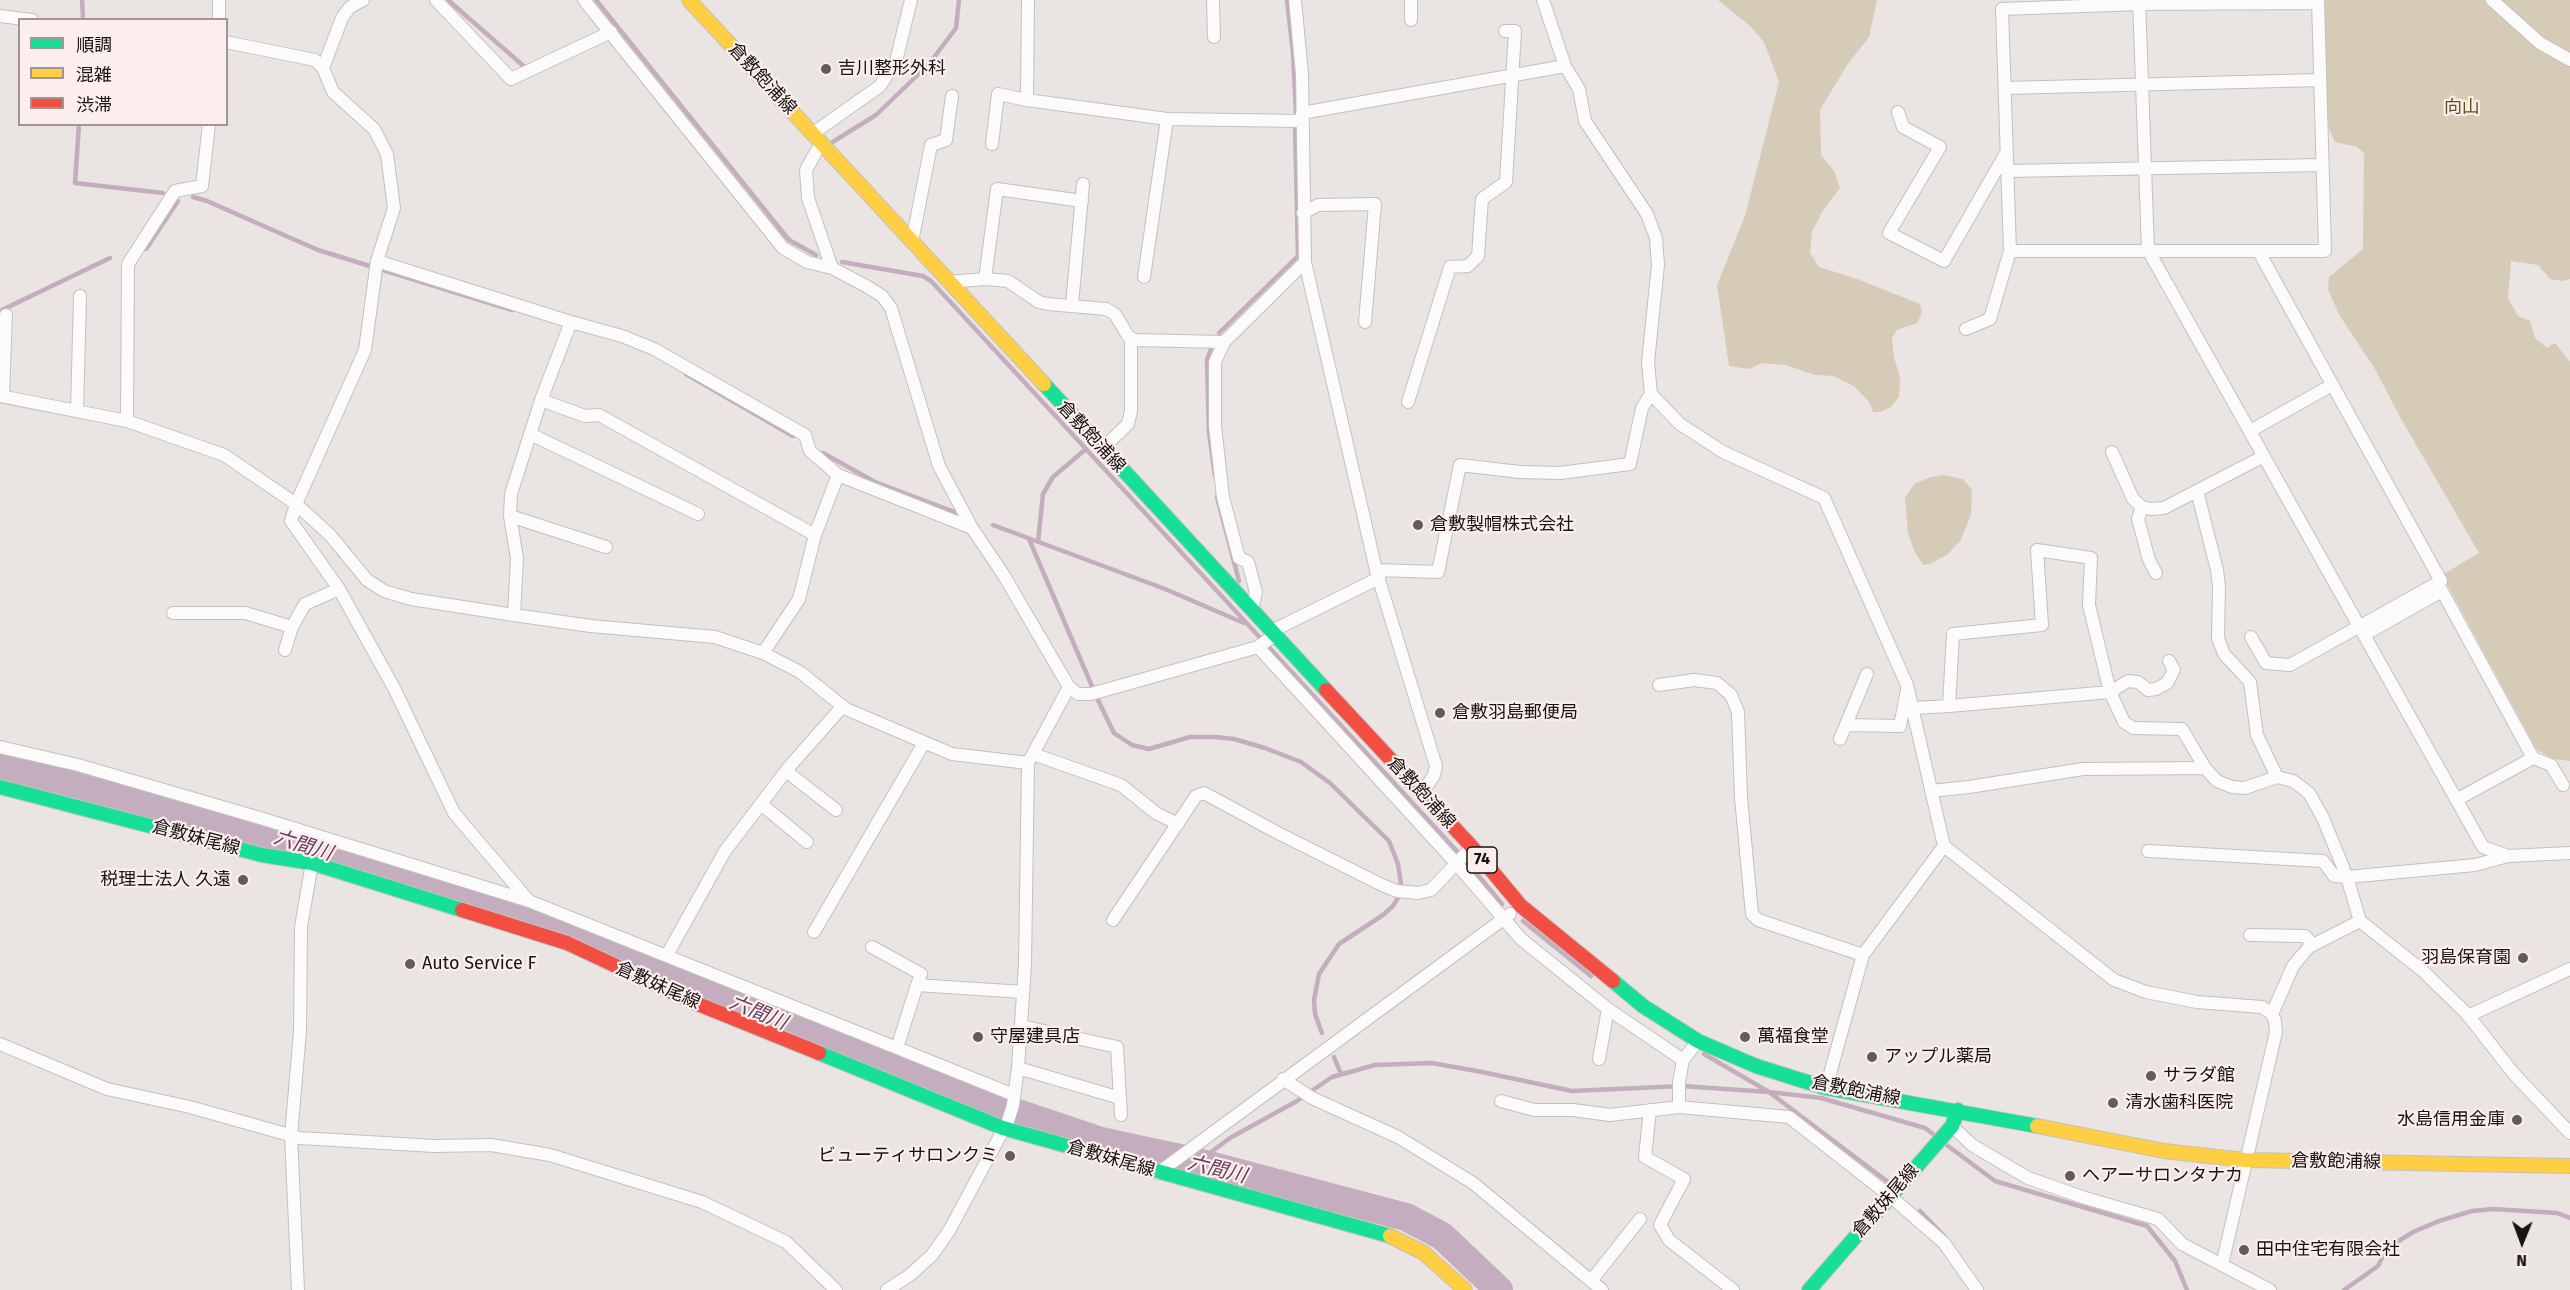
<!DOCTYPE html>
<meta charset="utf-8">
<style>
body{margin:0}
#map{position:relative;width:2570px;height:1290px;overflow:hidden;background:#eae4e2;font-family:"Fira Sans","Noto Sans JP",sans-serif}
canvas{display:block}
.legend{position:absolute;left:18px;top:18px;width:210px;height:108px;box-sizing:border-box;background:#fceeec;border:2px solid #a19695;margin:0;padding:8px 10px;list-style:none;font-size:18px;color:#181312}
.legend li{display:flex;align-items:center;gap:12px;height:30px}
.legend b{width:30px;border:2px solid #a19695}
.north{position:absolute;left:2492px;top:1212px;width:60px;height:60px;-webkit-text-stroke:4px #fceeec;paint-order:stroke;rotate:181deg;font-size:16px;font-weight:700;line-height:24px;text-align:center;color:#181312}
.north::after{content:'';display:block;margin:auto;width:21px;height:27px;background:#181312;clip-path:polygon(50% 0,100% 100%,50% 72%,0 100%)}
</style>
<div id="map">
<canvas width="2570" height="1290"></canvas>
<ul class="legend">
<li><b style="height:8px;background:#16e098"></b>順調</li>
<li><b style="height:8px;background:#ffcf43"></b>混雑</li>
<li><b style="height:8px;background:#f24e42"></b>渋滞</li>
</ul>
<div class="north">N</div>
</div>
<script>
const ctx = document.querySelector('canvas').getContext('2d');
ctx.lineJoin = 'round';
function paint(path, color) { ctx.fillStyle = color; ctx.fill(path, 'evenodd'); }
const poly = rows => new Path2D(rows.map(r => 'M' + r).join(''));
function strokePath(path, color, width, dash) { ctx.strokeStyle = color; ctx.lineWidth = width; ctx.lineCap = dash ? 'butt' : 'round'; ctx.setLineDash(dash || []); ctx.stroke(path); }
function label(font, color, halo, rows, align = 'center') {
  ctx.font = font + ' "Fira Sans","Noto Sans JP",sans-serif'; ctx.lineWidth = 4.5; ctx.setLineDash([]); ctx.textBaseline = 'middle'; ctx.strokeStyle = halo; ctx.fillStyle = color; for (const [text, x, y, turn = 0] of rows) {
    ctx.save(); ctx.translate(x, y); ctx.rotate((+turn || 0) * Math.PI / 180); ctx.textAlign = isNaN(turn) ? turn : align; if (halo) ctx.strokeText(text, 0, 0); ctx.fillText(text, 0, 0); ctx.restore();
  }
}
paint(poly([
 [1718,0,1877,0,1869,37,1847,65,1820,110,1821,155,1834,171,1840,188,1822,212,1812,232,1810,253,1819,267,1857,279,1920,304,1922,312,1917,323,1897,330,1892,338,1894,358,1900,377,1899,397,1891,407,1880,412,1873,412,1870,403,1855,387,1834,376,1815,375,1785,365,1761,363,1750,369,1729,366,1717,285,1745,216,1779,82,1764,42,1751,27],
 [2322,0,2570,0,2570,279,2563,281,2550,279,2538,265,2511,261,2508,298,2518,316,2530,321,2535,338,2547,348,2555,343,2570,362,2570,761,2554,759,2537,750,2442,575,2479,553,2400,417,2375,369,2340,316,2328,290,2329,277,2363,249,2364,153,2357,147,2335,142,2326,121],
 [1944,475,1963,479,1972,490,1971,515,1960,541,1948,554,1930,564,1923,565,1915,552,1908,534,1905,498,1914,484,1931,477]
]), '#d5cbb7');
strokePath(poly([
 [82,0,83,18],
 [448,0,527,69],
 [596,0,789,240,816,255],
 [1287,0,1293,53,1296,113],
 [79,124,75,183,163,193],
 [831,143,876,115,929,64,956,28,959,0],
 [193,197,207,201,318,250,512,310],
 [146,249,178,201],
 [842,262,923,276,931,281,1467,862,1502,904],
 [0,311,110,258],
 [1219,333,1298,256,1295,124],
 [1211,349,1207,360,1209,432,1215,476],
 [686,374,793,436],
 [823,453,875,482,960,514],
 [1217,497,1239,581],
 [993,525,1165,589,1244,623],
 [1029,539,1097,698,1114,733,1132,745,1149,749,1190,737,1215,737,1234,739,1265,748,1301,762,1330,783,1389,841,1398,864,1401,884,1399,896,1393,906,1383,915,1339,944,1319,974,1314,1000,1315,1014,1322,1033],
 [1038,542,1043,494,1053,477,1086,449],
 [1523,921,1591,976],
 [1704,1054,1769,1092,1888,1182],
 [1334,1057,1341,1074],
 [1944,1143,1995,1181,2147,1226,2175,1261,2187,1290],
 [1198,1162,1230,1138,1297,1101,1332,1077,1375,1065,1432,1063,1482,1072,1572,1091,1682,1086,1769,1092,1821,1098,1925,1128,1937,1137],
 [1920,1211,1945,1237],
 [2344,1290,2378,1266,2385,1252,2394,1244,2413,1232,2439,1221,2472,1211,2493,1209,2557,1213,2570,1218]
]), '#c4adbe', 4.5);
strokePath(poly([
 [0,765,240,827,529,914,755,1012,985,1102,1101,1141,1198,1162,1406,1217,1442,1236,1499,1290]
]), '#c4adbe', 28);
const street = poly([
 [219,0,219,20],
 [436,0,511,79,611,32],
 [584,0,783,248,807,262,832,268,866,286,882,296,891,308,939,466,972,528,1003,574,1069,687,1078,694,1091,694,1258,647,1275,635],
 [1213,0,1214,37],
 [1295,0,1302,74,1305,262,1376,570,1436,766,1434,775,1422,794],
 [1411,0,1411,20],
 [2139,0,2148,250,2483,847,2508,856],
 [2318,0,2325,251,2010,251,2002,9,2139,4,2318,3],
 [2492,0,2540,43,2570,60],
 [0,16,32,20],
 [226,42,315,60,323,68,333,92,374,129,387,154,394,208,377,261,365,350,296,504,291,521,339,589,394,688,454,813,528,900],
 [323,68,342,18,350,7,363,0],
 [2005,88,2320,80],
 [1027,100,1028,0],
 [1898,112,1903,127,1940,147,1889,233,1944,261,2006,153],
 [1302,113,1565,66],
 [812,134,880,86,896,61,911,0],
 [821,143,806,170,808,198,832,268],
 [992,144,998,94,1027,100,1167,119,1302,121],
 [2008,171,2322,165],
 [1303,213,1318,205,1375,204,1365,322],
 [912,242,931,145,946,140,952,96],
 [377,261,571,322,622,336,654,349,805,435,810,451,838,475,972,528],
 [1144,277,1167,119],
 [985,279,997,189,1082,201],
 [948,282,985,279,1008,281,1039,302,1048,304,1106,309,1115,314,1128,336,1135,340,1224,342],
 [1072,305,1083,184],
 [1966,329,1990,319,2010,251],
 [1651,394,1680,424,1723,452,1824,498,1907,685,1944,846,2114,980,2146,992,2197,1002,2262,1007,2272,1014,2275,1021,2276,1032,2222,1265],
 [0,396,127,421,224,455,296,504,330,535,367,580,384,591,411,599,514,615,591,626,715,637,763,653,800,672,846,709,952,754,1028,763],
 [3,396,6,315],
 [541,400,585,416,599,415,815,535],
 [1408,402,1450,267,1468,266,1478,256,1482,199,1506,182,1515,31,1505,31],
 [77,411,80,296],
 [127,421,128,264,175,191,202,186,209,124],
 [2250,431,2332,385],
 [530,434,698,514],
 [1102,449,1128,424,1131,411,1131,338],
 [2112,452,2133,499,2142,507,2151,509,2164,508,2264,456],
 [2197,491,2217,570,2219,587,2218,638,2224,654,2250,682,2257,735,2277,777],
 [2142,507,2138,519,2149,560,2156,573],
 [510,516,606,547],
 [1376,570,1438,572,1460,465,1520,472,1560,473,1630,464,1642,408,1651,394,1648,362,1658,265,1656,238,1647,214,1585,121,1579,89,1565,66,1543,0],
 [1252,610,1256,592,1248,562,1239,558,1223,497,1215,426,1215,362,1224,342,1305,262],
 [173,613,245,613,292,627],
 [514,615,517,558,510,516,511,494,541,400,571,322],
 [1272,631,1379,578],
 [2364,635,2442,591,2533,758,2551,765,2563,785],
 [2251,637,2266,663,2290,665,2441,581,2259,252],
 [1258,647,1455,862,1521,939,1608,1009,1683,1060],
 [285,650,292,627,305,604,339,589],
 [763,653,799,599,815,535,838,475],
 [2169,661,2174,670,2167,683,2156,689,2148,690,2138,682,2128,681,2110,692,2124,722,2133,728,2182,729,2205,768],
 [1659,685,1694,680,1717,683,1731,695,1738,712,1741,798,1752,914,1758,920,1863,955],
 [1914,708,1949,706,2110,692,2089,605,2091,558,2037,550,2042,625,1953,634,1949,706],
 [1846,725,1900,726,1907,690],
 [1840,739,1867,674],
 [0,747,78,765,260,818,529,901,897,1048,917,985,1023,992],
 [1033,754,1121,785,1156,813,1178,824],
 [786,771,836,810],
 [1931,791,1969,787,2083,769,2205,768,2217,781,2232,787,2245,788,2277,777,2293,781,2309,793,2323,818,2347,877,2360,921,2309,947,2293,966,2272,1014],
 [2456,800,2533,758],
 [761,804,807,842],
 [2148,851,2323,861,2334,876,2347,877,2475,865,2508,856,2570,853],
 [1113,920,1196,796,1204,793,1278,833,1382,885,1397,891,1418,893,1431,890,1472,847],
 [2360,921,2423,971,2467,1014,2514,1074,2570,1133],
 [814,932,924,743],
 [2250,935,2305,936,2313,945],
 [872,947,921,974,917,985],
 [667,955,725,851,789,767,843,706],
 [2468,1016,2570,969],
 [1021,1026,1117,1047,1121,1115],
 [0,1044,107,1089,190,1107,300,1138,434,1146,491,1145,550,1155,702,1202,786,1242,836,1290],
 [897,1048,1014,1095],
 [1599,1059,1608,1009],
 [1018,1068,1120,1098],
 [1283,1079,1312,1098,1398,1137,1473,1183,1602,1290],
 [1826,1088,1863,955,1944,846],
 [1501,1101,1534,1110,1573,1110,1610,1115,1679,1107,1789,1117,1890,1196,1944,1243,1977,1290],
 [1679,1107,1679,1082,1683,1060,1698,1041],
 [1650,1110,1645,1157,1684,1179,1660,1225,1669,1240,1733,1290],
 [1952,1126,1972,1145,2028,1178,2085,1198,2158,1219,2182,1244,2270,1290],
 [1158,1173,1510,914],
 [1591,1281,1640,1219],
 [298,1290,291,1136,300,1031,301,927,312,863],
 [887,1290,910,1275,932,1255,949,1231,1008,1121,1013,1105,1018,1068,1025,965,1028,763,1069,687]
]);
const fast = poly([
 [1044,384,1326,690],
 [0,787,262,855,312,863,462,910],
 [1613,981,1643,1006,1698,1041,1756,1066,1826,1088,2037,1126],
 [819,1053,1003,1128,1390,1236],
 [1809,1290,1952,1126,1958,1110]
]);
const slow = poly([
 [689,0,1044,384],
 [2037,1126,2164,1151,2245,1160,2570,1166],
 [1390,1236,1424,1253,1465,1290]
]);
const jam = poly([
 [1326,690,1472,847,1521,906,1613,981],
 [462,910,567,943,693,1002,819,1053]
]);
strokePath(street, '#c5c0be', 14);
strokePath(fast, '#c5c0be', 16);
strokePath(slow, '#c5c0be', 16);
strokePath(jam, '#c5c0be', 16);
strokePath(street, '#fcfbfb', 12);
strokePath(fast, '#16e098', 14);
strokePath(slow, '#ffcf43', 14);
strokePath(jam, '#f24e42', 14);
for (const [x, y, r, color] of [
 [826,69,6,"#625c5b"],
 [1418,525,6,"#625c5b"],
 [1440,713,6,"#625c5b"],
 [243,880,6,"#625c5b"],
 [2523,958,6,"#625c5b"],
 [410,964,6,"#625c5b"],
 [978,1037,6,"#625c5b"],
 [1745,1037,6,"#625c5b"],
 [1872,1057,6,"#625c5b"],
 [2151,1076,6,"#625c5b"],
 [2113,1103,6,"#625c5b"],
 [2517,1120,6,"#625c5b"],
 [1010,1156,6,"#625c5b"],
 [2070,1176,6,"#625c5b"],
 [2244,1250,6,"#625c5b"]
]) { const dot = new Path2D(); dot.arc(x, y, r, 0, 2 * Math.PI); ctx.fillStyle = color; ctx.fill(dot); strokePath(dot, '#fceeec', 2); }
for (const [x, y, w] of [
 [1482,860,30]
]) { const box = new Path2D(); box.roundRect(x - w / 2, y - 13, w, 26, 4.5); ctx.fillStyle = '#fceeec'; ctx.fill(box); strokePath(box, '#181312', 1.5); }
label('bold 16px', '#181312', null, [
 ["74",1482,860]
]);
label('18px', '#181312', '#fceeec', [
 ["吉川整形外科",838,69],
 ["倉敷製帽株式会社",1430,525],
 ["倉敷羽島郵便局",1452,713],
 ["税理士法人 久遠",231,880,"right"],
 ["羽島保育園",2511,958,"right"],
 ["Auto Service F",422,964],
 ["守屋建具店",990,1037],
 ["萬福食堂",1757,1037],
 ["アップル薬局",1884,1057],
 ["サラダ館",2163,1076],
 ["清水歯科医院",2125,1103],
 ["水島信用金庫",2505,1120,"right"],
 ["ビューティサロンクミ",998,1156,"right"],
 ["ヘアーサロンタナカ",2082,1176],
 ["田中住宅有限会社",2256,1250]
], 'left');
label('18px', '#181312', '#fceeec', [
 ["倉敷飽浦線",762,79,47],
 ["倉敷飽浦線",1091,437,47],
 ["倉敷飽浦線",1421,793,47],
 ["倉敷妹尾線",196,838,15],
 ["倉敷妹尾線",658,986,24],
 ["倉敷飽浦線",1856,1091,11],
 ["倉敷妹尾線",1111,1159,16],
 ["倉敷飽浦線",2336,1162,1],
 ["倉敷妹尾線",1886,1201,-49]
]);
label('18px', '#655113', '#fceeec', [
 ["向山",2462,108]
]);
label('italic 20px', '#683d63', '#fceeec', [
 ["六間川",303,846,17],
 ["六間川",758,1013,22],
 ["六間川",1217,1170,14]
]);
</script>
